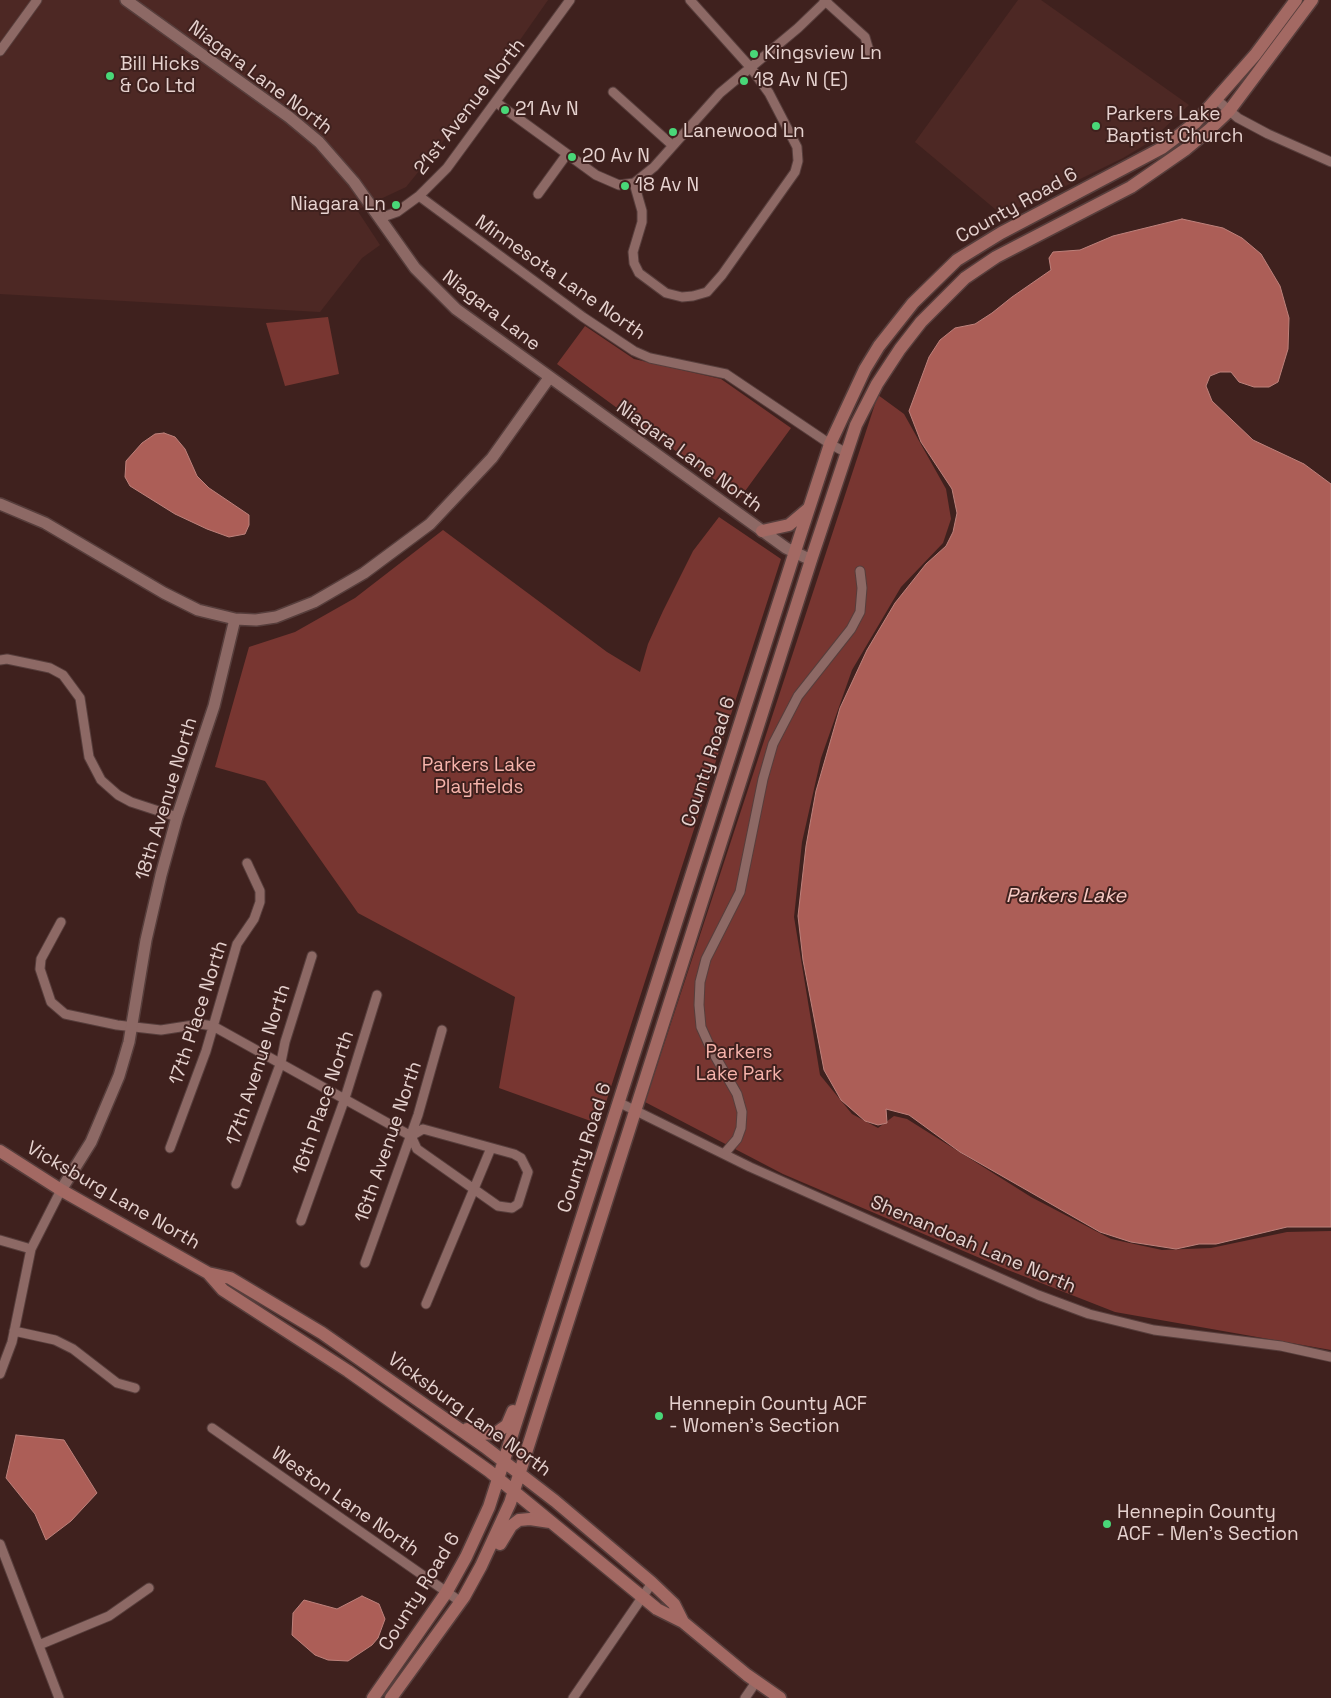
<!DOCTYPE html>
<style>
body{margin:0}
canvas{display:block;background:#3f211e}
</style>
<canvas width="1331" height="1698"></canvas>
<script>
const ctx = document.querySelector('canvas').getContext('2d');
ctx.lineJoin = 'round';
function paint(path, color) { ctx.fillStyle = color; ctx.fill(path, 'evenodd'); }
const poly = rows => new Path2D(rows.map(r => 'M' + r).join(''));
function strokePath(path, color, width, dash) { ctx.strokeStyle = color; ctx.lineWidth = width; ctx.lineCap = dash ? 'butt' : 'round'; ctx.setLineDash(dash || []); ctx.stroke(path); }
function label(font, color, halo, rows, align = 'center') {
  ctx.font = font + ' "Space Grotesk",sans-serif'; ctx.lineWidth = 4; ctx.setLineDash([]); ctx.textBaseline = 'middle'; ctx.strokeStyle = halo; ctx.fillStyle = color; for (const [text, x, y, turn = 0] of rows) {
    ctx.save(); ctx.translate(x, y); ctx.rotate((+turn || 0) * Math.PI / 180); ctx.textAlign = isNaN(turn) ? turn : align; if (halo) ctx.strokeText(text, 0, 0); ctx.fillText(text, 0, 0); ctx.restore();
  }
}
paint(poly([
 [0,0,548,0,487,87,406,187,357,210,380,245,362,258,320,312,0,294],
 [1018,0,1041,0,1189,105,1148,143,1123,158,1031,203,1001,214,915,142]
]), '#4d2824');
paint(poly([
 [328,317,339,374,285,386,266,323],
 [585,326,634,359,721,379,791,428,740,498,557,364],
 [878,395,904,414,946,489,951,519,943,543,901,587,852,670,821,758,802,842,794,917,820,1075,852,1114,878,1128,894,1116,907,1119,1031,1197,1111,1239,1162,1250,1211,1248,1287,1232,1331,1231,1331,1350,1115,1312,1008,1270,783,1174,645,1102],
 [719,517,781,559,599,1124,499,1088,515,997,358,913,265,781,215,767,249,647,295,632,355,598,443,530,607,652,640,672,648,644,663,611,693,551]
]), '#783631');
const water = poly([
 [1182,219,1223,228,1242,238,1261,254,1280,286,1289,318,1288,349,1278,382,1269,387,1254,387,1239,382,1231,372,1220,372,1210,376,1206,386,1212,401,1253,440,1304,464,1331,484,1331,1227,1287,1227,1216,1244,1199,1244,1176,1249,1131,1242,1100,1232,960,1152,909,1115,886,1109,887,1123,878,1125,865,1121,841,1100,824,1070,803,960,798,916,806,846,816,791,840,708,867,650,895,603,926,564,946,546,953,532,957,513,952,489,921,442,909,411,929,357,940,340,955,328,975,324,992,313,1012,297,1051,270,1049,258,1053,252,1080,250,1113,236,1182,219],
 [164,433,175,437,185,449,197,476,209,488,249,515,249,525,245,534,229,537,207,529,175,514,130,486,125,477,126,461,142,443,155,434,164,433],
 [16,1435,64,1440,97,1493,71,1521,46,1540,35,1514,6,1478,16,1435],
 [362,1596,379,1604,385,1619,378,1638,372,1645,348,1661,328,1660,315,1655,292,1635,293,1613,304,1600,337,1609,362,1596]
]);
paint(water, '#ac5e57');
strokePath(water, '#bd817b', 1);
const minor = poly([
 [824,0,865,37,870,54],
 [0,51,37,0],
 [613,92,672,145],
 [1217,100,1238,118,1268,134,1331,162],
 [497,103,596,175,619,185,634,183,654,167,720,93,798,28,827,0],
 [634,183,642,211,642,222,633,252,634,263,639,273,666,293,682,297,693,296,707,292,722,275,795,172,798,161,797,147,769,93,751,68,690,0],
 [538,194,567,154],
 [419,196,583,317,634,351,650,358,726,374,830,444,847,453],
 [380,218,397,212,419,196,447,168,570,0],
 [0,660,7,659,36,665,50,668,63,675,80,698,89,757,101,780,118,795,131,802,177,817],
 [61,922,41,959,40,969,51,1002,65,1014,117,1025,161,1030,200,1024,213,1026,411,1136],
 [620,1103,750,1167,1038,1295,1089,1314,1154,1330,1281,1346,1331,1357],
 [423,1129,514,1154,521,1158,528,1172,518,1204,512,1208,498,1206,417,1149,411,1136,423,1129],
 [170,1148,206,1051,237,944,254,919,260,902,260,891,247,863],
 [724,1154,737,1139,741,1128,742,1112,737,1094,711,1049,701,1027,699,1005,700,982,706,959,740,892,763,779,773,744,798,696,851,629,860,612,862,588,860,571],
 [236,1184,281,1062,285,1042,312,956],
 [301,1221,345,1098,377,995],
 [0,1240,31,1249],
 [365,1263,418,1115,442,1030],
 [426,1304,491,1148],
 [14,1331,55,1340,73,1349,117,1383,135,1388],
 [0,1374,12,1342,31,1249,61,1190],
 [212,1428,461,1602],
 [0,1544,59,1698],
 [39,1645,109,1616,149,1588],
 [573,1698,652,1583],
 [745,1698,756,1682]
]);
const tertiary = poly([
 [126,0,289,117,319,142,354,182,415,268,456,309,786,548,811,560],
 [0,504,45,523,164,593,198,610,235,619,256,620,276,617,314,602,364,573,430,524,492,458,549,378],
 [61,1190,91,1142,119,1076,129,1042,146,940,161,875,177,817,214,706,235,619]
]);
const secondary = poly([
 [762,531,789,525,808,509],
 [0,1151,61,1190,208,1273,223,1290,348,1371,489,1471,657,1609,683,1622,747,1675,780,1698],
 [208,1273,230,1278,322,1333,485,1447,555,1501,651,1582,674,1604,683,1622],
 [467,1429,481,1434,496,1433,507,1425,513,1411],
 [500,1544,511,1526,519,1520,530,1519,550,1522],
 [373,1698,446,1593,466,1557,489,1507,799,539,830,444,865,369,879,346,913,303,957,260,1001,233,1162,148,1195,123,1255,55,1296,0],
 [391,1698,464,1597,481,1566,510,1503,811,560,856,425,877,384,900,349,921,322,965,278,996,257,1131,187,1186,149,1210,129,1229,111,1312,0]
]);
strokePath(minor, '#573e3c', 11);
strokePath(tertiary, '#573e3c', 14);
strokePath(secondary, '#573e3c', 15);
strokePath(minor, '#8d6965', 9);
strokePath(tertiary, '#8d6965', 11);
strokePath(secondary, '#a36963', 12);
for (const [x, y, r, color] of [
 [754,54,5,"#49d778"],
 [110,76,5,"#49d778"],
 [744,81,5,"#49d778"],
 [505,110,5,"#49d778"],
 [1096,126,5,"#49d778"],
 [673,132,5,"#49d778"],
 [572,157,5,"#49d778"],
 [625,186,5,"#49d778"],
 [396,205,5,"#49d778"],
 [659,1416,5,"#49d778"],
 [1107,1524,5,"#49d778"]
]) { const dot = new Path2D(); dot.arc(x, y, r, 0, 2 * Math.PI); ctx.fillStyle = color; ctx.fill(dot); strokePath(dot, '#3f211e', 2); }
label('19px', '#e6d2cf', '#3f211e', [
 ["Kingsview Ln",764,54],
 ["Bill Hicks",120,65],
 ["& Co Ltd",120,87],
 ["18 Av N (E)",754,81],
 ["21 Av N",515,110],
 ["Parkers Lake",1106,115],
 ["Baptist Church",1106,137],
 ["Lanewood Ln",683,132],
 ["20 Av N",582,157],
 ["18 Av N",635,186],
 ["Niagara Ln",386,205,"right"],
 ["Hennepin County ACF",669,1405],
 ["- Women's Section",669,1427],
 ["Hennepin County",1117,1513],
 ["ACF - Men's Section",1117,1535]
], 'left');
label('19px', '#e6d2cf', '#3f211e', [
 ["Niagara Lane North",260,78,37],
 ["21st Avenue North",470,107,-52],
 ["County Road 6",1017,206,-29],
 ["Minnesota Lane North",560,278,35],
 ["Niagara Lane",491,311,38],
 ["Niagara Lane North",689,457,36],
 ["County Road 6",709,762,-72],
 ["18th Avenue North",167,799,-73],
 ["17th Place North",199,1013,-72],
 ["17th Avenue North",259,1065,-72],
 ["16th Place North",324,1103,-71],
 ["16th Avenue North",389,1142,-71],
 ["County Road 6",585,1148,-72],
 ["Vicksburg Lane North",113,1196,30],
 ["Shenandoah Lane North",973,1245,23],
 ["Vicksburg Lane North",469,1415,36],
 ["Weston Lane North",345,1502,35],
 ["County Road 6",420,1592,-58]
]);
label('19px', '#f6b3ab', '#3f211e', [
 ["Parkers Lake",479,766],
 ["Playfields",479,788],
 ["Parkers",739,1053],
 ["Lake Park",739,1075]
]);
label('italic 20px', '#f9cbc5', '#3f211e', [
 ["Parkers Lake",1066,897]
]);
</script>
